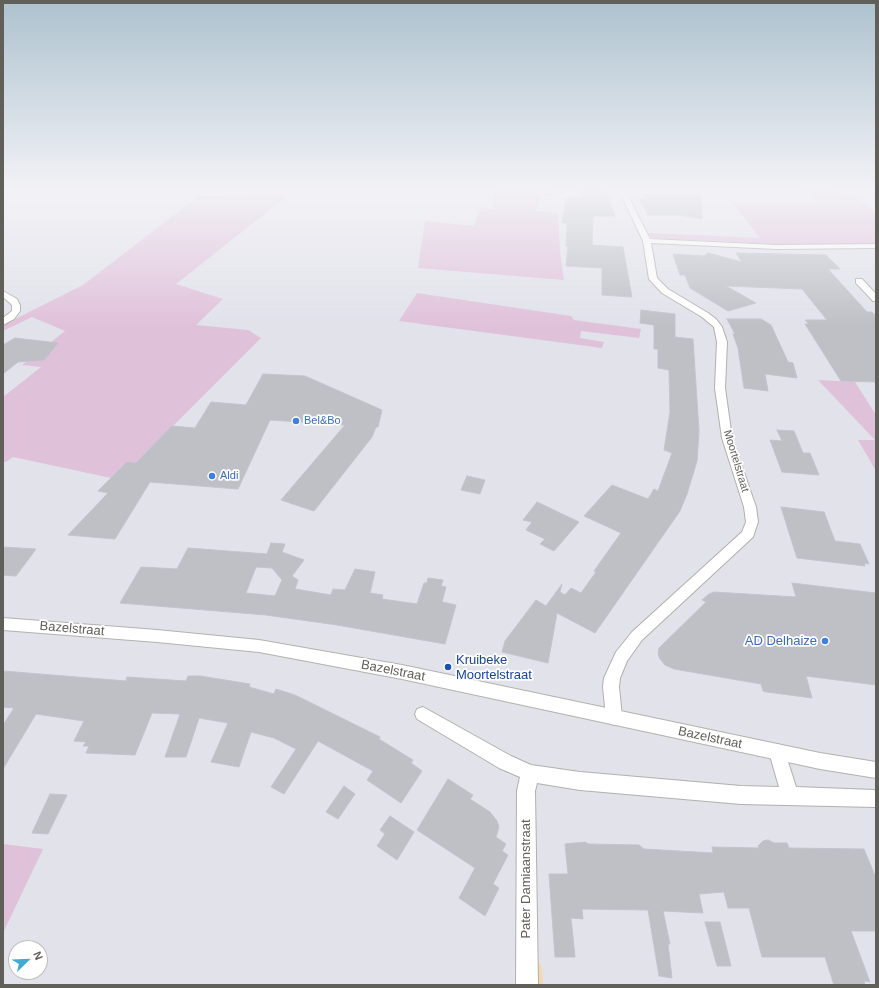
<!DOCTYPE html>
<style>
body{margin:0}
#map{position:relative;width:879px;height:988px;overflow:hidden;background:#e2e2eb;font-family:Arial,sans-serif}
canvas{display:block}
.frame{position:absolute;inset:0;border:4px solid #615f5a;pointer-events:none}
.north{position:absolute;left:8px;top:940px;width:40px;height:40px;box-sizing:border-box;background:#fff;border:1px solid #c0bfbd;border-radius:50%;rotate:67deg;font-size:11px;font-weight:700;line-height:16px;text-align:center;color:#615f5a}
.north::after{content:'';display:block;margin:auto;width:14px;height:18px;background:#40acd3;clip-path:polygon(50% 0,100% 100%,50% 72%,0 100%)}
</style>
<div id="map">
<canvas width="879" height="988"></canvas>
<div class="frame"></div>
<div class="north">N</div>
</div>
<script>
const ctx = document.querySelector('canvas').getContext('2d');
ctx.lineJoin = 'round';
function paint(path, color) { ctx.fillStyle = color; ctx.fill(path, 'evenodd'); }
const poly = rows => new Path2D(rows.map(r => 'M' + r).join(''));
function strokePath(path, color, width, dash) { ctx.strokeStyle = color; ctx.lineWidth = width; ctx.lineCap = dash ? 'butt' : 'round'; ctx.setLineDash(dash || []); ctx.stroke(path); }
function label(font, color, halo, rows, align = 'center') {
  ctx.font = font + ' Arial,sans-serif'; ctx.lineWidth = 3.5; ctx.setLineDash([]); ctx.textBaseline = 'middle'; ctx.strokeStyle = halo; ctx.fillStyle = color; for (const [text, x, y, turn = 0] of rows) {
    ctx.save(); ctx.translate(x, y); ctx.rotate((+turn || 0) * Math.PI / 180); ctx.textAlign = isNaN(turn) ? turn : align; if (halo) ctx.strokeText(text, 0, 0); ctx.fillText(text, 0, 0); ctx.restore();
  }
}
paint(poly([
 [495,188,554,188,555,196,541,196,536,211,558,213,560,252,564,280,418,268,425,221,474,226,480,208,492,209],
 [777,188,831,188,859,199,876,213,876,244,770,244,656,238,651,237,648,233,760,238,733,203,813,204,816,202,810,194],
 [291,193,176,284,223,299,196,325,248,330,261,338,136,463,127,462,111,478,13,457,6,462,3,462,3,397,41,367,22,365,65,331,32,317,3,331,3,325,83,285,199,196],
 [417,293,571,316,574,320,641,329,639,338,581,331,580,338,604,342,602,348,399,321],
 [818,380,855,382,876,415,876,471,858,440,875,440],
 [3,844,43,849,3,933]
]), '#e0c1da');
paint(poly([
 [537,962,540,963,541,966,543,985,535,985,533,966,534,963,537,962]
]), '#f4d8a9');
const building = poly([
 [578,188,596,188,604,190,609,198,615,216,593,216,592,245,623,247,632,297,602,295,602,268,566,266,568,246,566,246,567,223,562,223,566,198,581,198,578,188],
 [644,194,701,195,702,219,679,215,648,215,639,199,646,199,644,194],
 [708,253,742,262,736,253,826,255,840,269,828,269,867,312,872,312,876,316,876,382,841,381,805,324,809,324,805,320,827,320,802,289,726,286,756,303,728,311,690,288,685,275,680,275,673,254,704,256,708,253],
 [641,310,675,314,675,337,693,339,699,431,697,461,687,494,680,511,595,633,557,613,548,663,502,652,505,641,536,600,546,606,562,584,560,592,565,595,571,588,581,593,596,572,594,571,621,533,584,516,612,485,648,499,654,489,658,491,672,453,664,450,670,412,669,370,658,368,658,349,654,349,654,325,640,323,641,310],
 [727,319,761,319,771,325,788,362,793,363,797,378,765,374,768,391,744,388,738,348,733,334,735,334,727,319],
 [15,338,58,343,44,360,18,362,3,374,3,345,15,338],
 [263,374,305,376,382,410,378,427,376,427,372,437,314,511,281,500,345,425,270,420,238,489,150,482,115,539,68,535,108,493,98,491,127,462,136,463,172,426,195,428,211,402,246,405,263,374],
 [777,430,794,431,803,453,810,453,819,475,782,472,770,440,782,441,777,430],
 [467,476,485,480,480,494,461,490,467,476],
 [537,502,579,522,554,551,540,544,545,539,526,530,532,522,523,520,537,502],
 [781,507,824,512,835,541,860,544,869,564,864,563,865,566,797,558,781,507],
 [271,543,285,544,282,552,304,560,292,576,298,580,295,589,331,595,333,589,345,590,355,569,375,572,370,593,383,595,382,599,417,604,424,583,427,583,428,578,443,580,441,586,446,587,442,602,456,605,445,644,337,625,266,615,120,603,141,567,177,569,188,548,267,554,271,543],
 [256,567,272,568,282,580,275,596,246,593,256,567],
 [3,547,36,549,16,576,3,575,3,547],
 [792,583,876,593,876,685,806,676,812,698,767,692,763,691,761,684,674,669,665,665,660,659,658,654,659,648,706,602,702,600,709,594,714,592,796,597,792,583],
 [3,671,126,681,127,677,186,681,188,676,200,676,250,684,249,687,274,694,276,689,295,695,380,737,379,739,413,760,411,763,422,771,401,803,367,780,373,771,318,741,284,794,271,787,296,749,274,738,251,732,239,767,211,762,228,723,199,718,186,757,165,757,180,714,152,713,135,755,86,753,89,746,83,746,86,742,74,741,84,721,36,714,3,769,3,725,14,708,3,707,3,671],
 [448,779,473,795,470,799,490,812,497,821,499,827,496,837,506,844,502,851,508,855,493,884,499,888,485,916,459,898,475,868,417,830,448,779],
 [344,786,355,794,338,819,326,812,344,786],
 [50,794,67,795,48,834,32,833,50,794],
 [390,816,414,832,397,860,377,846,385,834,380,830,390,816],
 [768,840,774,843,787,843,789,848,864,849,876,878,876,931,851,931,870,982,864,981,865,985,834,985,825,957,762,957,749,908,728,908,724,892,699,894,703,913,663,911,670,944,668,944,672,978,659,976,648,910,582,909,583,919,571,918,575,957,555,957,549,874,568,874,565,844,585,842,588,844,639,845,644,849,713,853,712,847,759,848,758,846,763,841,768,840],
 [705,922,720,922,731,966,717,966,705,922]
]);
paint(building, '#bec0c6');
strokePath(building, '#c1c3cf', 1);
const street = poly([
 [618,188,624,188,650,239,776,245,876,244,876,248,776,249,651,243,657,278,668,289,708,313,716,319,722,327,727,342,725,388,732,438,756,507,758,522,753,537,642,640,627,661,620,678,619,687,622,717,620,722,614,725,608,722,606,717,603,687,604,678,616,652,632,632,742,532,746,522,744,507,722,438,715,388,717,342,714,327,702,317,662,293,649,279,643,241,618,188],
 [856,279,862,279,876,294,876,301,873,301,856,283,856,279],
 [3,291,17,299,20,305,20,311,14,319,3,325,3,318,12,311,12,305,3,297,3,291],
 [423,707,511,756,531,765,580,772,741,786,779,787,769,752,771,746,777,744,783,746,796,787,874,790,876,791,876,807,741,804,580,790,537,783,535,791,538,985,516,985,517,791,520,777,499,768,417,719,415,714,417,709,423,707]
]);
const secondary = poly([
 [3,618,157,630,259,640,402,665,820,753,876,762,876,778,820,769,402,679,259,652,157,642,3,630,3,618]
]);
strokePath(street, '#b1b0ab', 2);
strokePath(secondary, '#b3b2ac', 2);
paint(street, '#fff');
paint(secondary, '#fff');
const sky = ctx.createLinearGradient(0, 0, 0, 326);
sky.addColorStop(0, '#adc2cf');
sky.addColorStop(0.58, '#f2f2f6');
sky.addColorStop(1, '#f2f2f600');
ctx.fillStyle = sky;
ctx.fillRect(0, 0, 879, 326);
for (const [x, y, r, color] of [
 [296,421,4,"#3f7fe0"],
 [212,476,4,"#3f7fe0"],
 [825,641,4,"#3f7fe0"],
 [448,667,4,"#1a4fb4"]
]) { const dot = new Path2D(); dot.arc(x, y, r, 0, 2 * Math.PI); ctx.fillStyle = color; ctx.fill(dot); strokePath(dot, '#fff', 1.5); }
label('11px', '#366cbe', '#fff', [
 ["Bel&Bo",304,421],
 ["Aldi",220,476]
], 'left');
label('11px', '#615f5a', '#fff', [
 ["Moortelstraat",736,461,73]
]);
label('13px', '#615f5a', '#fff', [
 ["Bazelstraat",72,629,5],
 ["Bazelstraat",393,671,11],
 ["Bazelstraat",710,738,12],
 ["Pater Damiaanstraat",526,879,-90]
]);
label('13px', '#366cbe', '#fff', [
 ["AD Delhaize",817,641]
], 'right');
label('13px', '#164399', '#fff', [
 ["Kruibeke",456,660],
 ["Moortelstraat",456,675]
], 'left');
</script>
